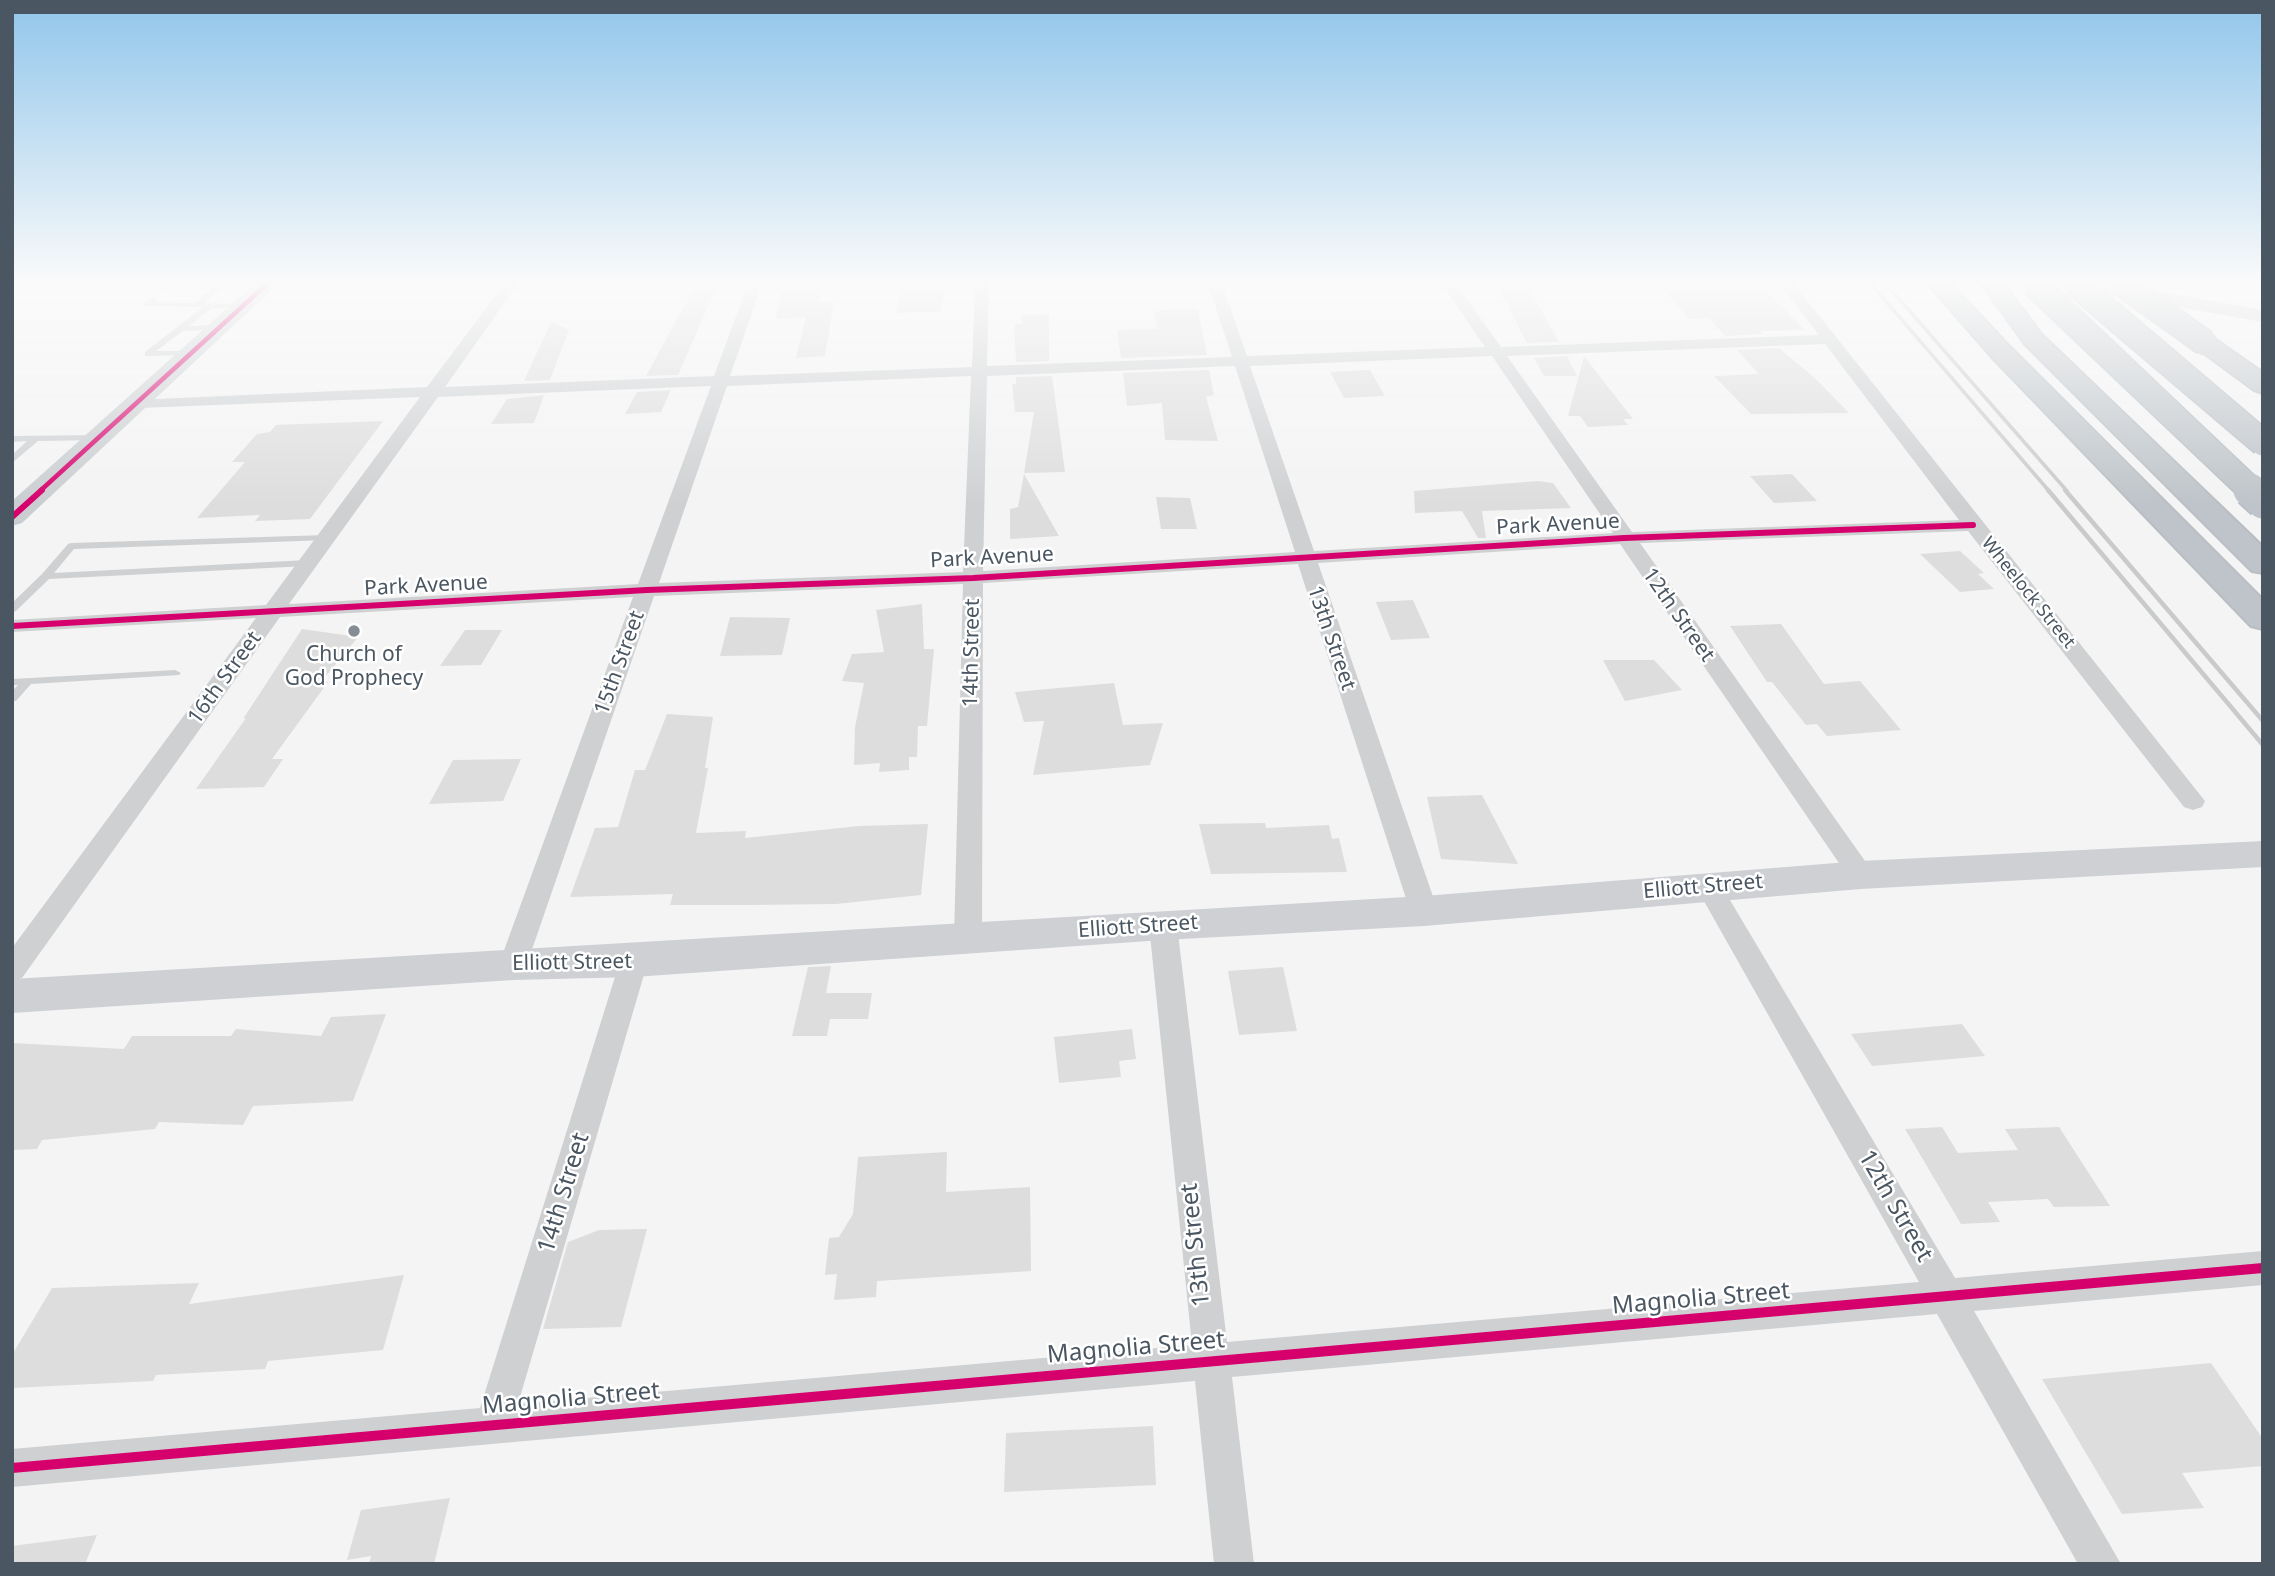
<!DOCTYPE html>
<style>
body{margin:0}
#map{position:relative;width:2275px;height:1576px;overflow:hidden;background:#f4f4f4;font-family:"Noto Sans",sans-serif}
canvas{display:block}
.frame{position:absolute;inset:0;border:14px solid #4a5661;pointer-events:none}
</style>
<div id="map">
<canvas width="2275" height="1576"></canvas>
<div class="frame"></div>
</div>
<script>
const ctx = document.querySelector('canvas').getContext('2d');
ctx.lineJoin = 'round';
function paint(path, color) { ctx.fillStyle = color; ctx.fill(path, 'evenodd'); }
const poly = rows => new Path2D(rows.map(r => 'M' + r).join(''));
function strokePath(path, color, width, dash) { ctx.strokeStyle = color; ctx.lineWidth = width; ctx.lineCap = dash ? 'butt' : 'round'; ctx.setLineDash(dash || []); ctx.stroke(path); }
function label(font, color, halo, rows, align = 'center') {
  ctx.font = font + ' "Noto Sans",sans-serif'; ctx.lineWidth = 5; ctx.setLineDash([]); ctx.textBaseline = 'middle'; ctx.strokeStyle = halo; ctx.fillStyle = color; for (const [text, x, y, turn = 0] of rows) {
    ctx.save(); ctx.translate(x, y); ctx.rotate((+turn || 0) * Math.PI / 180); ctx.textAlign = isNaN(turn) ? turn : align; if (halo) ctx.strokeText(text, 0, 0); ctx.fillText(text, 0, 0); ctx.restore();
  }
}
paint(poly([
 [696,284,718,284,678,375,646,376],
 [946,284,940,312,896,313,901,285],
 [1760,285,1805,330,1759,331,1763,334,1725,336,1709,318,1689,319,1661,287],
 [1529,288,1559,342,1527,343,1499,289],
 [822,289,819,302,834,302,825,356,796,358,806,317,776,319,781,291],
 [1198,309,1207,355,1121,358,1117,330,1158,329,1154,311],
 [1049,314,1049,361,1016,362,1014,324,1022,324,1021,315],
 [551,322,569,330,550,380,524,381],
 [1779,348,1815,378,1849,413,1751,414,1714,376,1759,374,1737,350],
 [1567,356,1577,376,1544,376,1534,358],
 [1584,356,1633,419,1623,419,1628,425,1588,427,1580,416,1568,416],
 [1209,370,1214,395,1206,397,1218,441,1165,440,1162,403,1127,406,1123,373],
 [1370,370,1385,396,1344,398,1330,372],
 [1052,376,1065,472,1024,473,1034,412,1015,412,1012,384,1016,384,1016,377],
 [671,390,661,412,625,414,637,392],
 [544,395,534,423,491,424,507,399],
 [383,421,310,519,255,521,260,515,197,518,245,462,232,462,257,434,270,432,276,425],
 [1024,474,1059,536,1010,539,1010,509,1018,507],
 [1792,474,1817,501,1774,503,1750,476],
 [1538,481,1553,483,1571,508,1482,511,1486,538,1478,538,1462,511,1415,513,1414,491],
 [1156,497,1190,498,1197,529,1161,529],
 [1960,551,1984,573,1978,574,1994,589,1960,592,1920,554],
 [1413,600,1430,638,1391,640,1376,602],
 [922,604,924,649,934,649,927,726,918,726,917,757,909,757,909,770,879,772,880,763,854,765,855,727,864,683,842,681,852,654,884,652,876,610],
 [730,617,790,618,782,655,720,656],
 [1781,624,1824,684,1860,681,1901,730,1827,736,1817,724,1806,725,1772,682,1767,682,1730,626],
 [302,629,358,637,322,681,328,682,272,759,283,759,264,787,196,789,246,718,243,719],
 [465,630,502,630,481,665,440,666],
 [1603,660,1654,660,1682,690,1625,701],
 [1114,683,1123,725,1163,723,1150,765,1033,775,1044,721,1024,722,1015,692],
 [667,714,713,717,705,768,708,768,696,833,746,831,745,838,859,826,928,824,921,895,836,904,750,905,670,905,673,894,570,897,595,828,618,827,635,770,645,770],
 [521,759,503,801,429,804,453,760],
 [1482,795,1518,864,1441,859,1427,797],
 [1265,823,1266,828,1329,825,1332,839,1339,838,1347,872,1211,874,1199,824],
 [831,966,826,993,872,993,868,1019,830,1019,827,1036,792,1036,808,967],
 [1283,967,1297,1031,1239,1035,1228,971],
 [386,1014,353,1101,253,1106,243,1125,159,1122,155,1129,42,1140,37,1149,12,1150,12,1043,124,1049,132,1036,231,1036,236,1029,321,1036,331,1017],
 [1962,1024,1985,1056,1872,1066,1851,1034],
 [1132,1029,1136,1059,1119,1061,1121,1077,1059,1083,1054,1037],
 [1942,1127,1958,1153,2018,1150,2005,1129,2059,1127,2110,1206,2054,1207,2048,1199,1988,1202,2000,1222,1961,1224,1905,1129],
 [947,1152,946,1192,1030,1187,1031,1271,877,1281,876,1297,834,1300,837,1274,825,1275,829,1238,839,1237,853,1214,858,1157],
 [647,1229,621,1327,543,1329,568,1242,599,1230],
 [404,1275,383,1350,268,1361,265,1369,156,1375,153,1381,12,1388,12,1355,52,1288,199,1283,189,1304],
 [2211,1363,2263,1439,2263,1466,2182,1473,2204,1508,2122,1514,2042,1379],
 [1153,1426,1156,1485,1004,1492,1006,1433],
 [450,1498,434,1564,369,1564,371,1556,347,1560,361,1510],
 [97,1535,85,1564,12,1564,12,1546]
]), '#ddddde');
const motorway = poly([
 [1928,284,1951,284,2009,346,2263,600,2263,629,2251,626,1991,356,1928,284],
 [1982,284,2004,284,2041,334,2263,547,2263,573,2252,571,2025,344,1982,284],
 [2205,336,2213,338,2263,373,2263,393,2254,390,2197,348,2193,343,2197,338,2205,336]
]);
strokePath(motorway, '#b9bec3', 4);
paint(poly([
 [168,284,176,284,168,290,164,290,162,289,168,284],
 [188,284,196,284,188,289,184,289,184,287,188,284],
 [217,284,269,285,265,287,223,286,204,303,243,304,246,304,246,308,212,308,189,326,220,325,223,325,223,329,183,331,156,351,192,351,196,353,195,355,145,356,145,352,203,307,148,306,145,306,145,302,154,297,158,299,155,302,195,303,217,284],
 [96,435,100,438,99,440,38,441,12,463,12,455,27,441,12,442,12,436,96,435],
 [326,535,329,536,329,540,74,549,54,573,308,560,313,563,308,566,49,579,16,611,12,612,12,603,42,574,68,544,71,543,326,535],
 [175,670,181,673,179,675,31,684,16,701,12,701,12,691,18,685,12,685,12,679,175,670]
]), '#ced0d2');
paint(poly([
 [504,284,518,284,445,387,714,376,748,284,762,284,730,376,972,367,975,284,989,284,987,366,1232,357,1208,284,1222,284,1247,356,1485,347,1442,284,1456,284,1501,347,1819,335,1780,284,1794,284,2205,801,2202,807,2193,810,2184,807,1968,531,1640,543,1870,868,1874,875,1870,882,1861,885,1852,882,1620,544,1318,563,1438,911,1434,918,1424,921,1414,918,1410,911,1298,564,983,583,982,938,978,946,968,949,958,946,954,938,963,584,654,596,527,964,523,972,513,975,503,972,499,964,633,597,280,617,22,978,12,981,12,948,256,618,12,632,12,620,266,605,420,397,139,408,131,403,133,400,427,387,504,284],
 [1825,344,1959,520,1632,532,1507,356,1825,344],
 [1492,356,1613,533,1314,551,1250,366,1492,356],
 [1235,366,1295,552,983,571,987,376,1235,366],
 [971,376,963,572,659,583,727,386,971,376],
 [711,386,638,584,289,604,438,397,711,386],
 [1709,877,1718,880,1955,1278,2263,1251,2263,1285,1974,1311,2121,1564,2078,1564,1937,1314,1232,1377,1254,1564,1214,1564,1195,1381,12,1487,12,1449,480,1408,620,961,624,953,634,950,644,953,648,961,518,1404,1192,1345,1149,925,1153,918,1163,915,1173,918,1177,925,1227,1342,1919,1282,1696,887,1700,880,1709,877]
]), '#ced0d2');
paint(poly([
 [2074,284,2116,284,2263,310,2263,322,2084,290,2074,284],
 [2263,841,2263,867,1861,889,1424,926,1163,940,634,977,513,980,12,1013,12,979,1424,896,1861,861,2263,841]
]), '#ced0d4');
paint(poly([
 [254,284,278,284,22,523,12,526,12,501,254,284]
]), '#caced1');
paint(motorway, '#bec4c9');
strokePath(poly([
 [1871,284,2049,491],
 [1892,291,2067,491]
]), '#c9cacc', 3.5);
strokePath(poly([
 [2048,490,2263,745],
 [2065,490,2263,721]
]), '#c9cacc', 4.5);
const motorwayBridgeFar1 = poly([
 [2034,284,2252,491],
 [2076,284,2263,443],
 [2123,284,2205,343]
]);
const motorwayBridge = poly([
 [2250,490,2263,502]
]);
strokePath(motorwayBridgeFar1, '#b9bec3', 28, []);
strokePath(motorwayBridge, '#b9bec3', 36, []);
strokePath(motorwayBridgeFar1, '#bec4c9', 25);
strokePath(motorwayBridge, '#bec4c9', 33);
strokePath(poly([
 [40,491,267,284]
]), '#d6006c', 4.5);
strokePath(poly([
 [12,517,42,490],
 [12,626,647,590,973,578,1624,538,1973,525]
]), '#d6006c', 6);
strokePath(poly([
 [12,1468,2263,1268]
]), '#d6006c', 10);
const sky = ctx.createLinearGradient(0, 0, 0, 504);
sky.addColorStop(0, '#91c6eb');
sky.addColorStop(0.56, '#fafafa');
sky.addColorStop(1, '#fafafa00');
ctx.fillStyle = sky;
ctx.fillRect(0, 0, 2275, 504);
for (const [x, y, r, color] of [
 [354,631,7,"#868d94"]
]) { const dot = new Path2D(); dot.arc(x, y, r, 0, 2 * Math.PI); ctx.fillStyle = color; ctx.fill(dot); strokePath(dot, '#fff', 2.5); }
label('18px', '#4a5661', '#fff', [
 ["Wheelock Street",2028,593,51]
]);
label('21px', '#4a5661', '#fff', [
 ["Park Avenue",1558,525,-3],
 ["Park Avenue",992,558,-3],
 ["Park Avenue",426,586,-3],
 ["12th Street",1678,615,55],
 ["13th Street",1331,638,71],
 ["14th Street",972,653,-89],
 ["15th Street",620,663,-70],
 ["16th Street",225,678,-54],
 ["Elliott Street",1703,887,-5],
 ["Elliott Street",1138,927,-4],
 ["Elliott Street",572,963,-1]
]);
label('21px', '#4a5661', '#fff', [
 ["Church of",354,655],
 ["God Prophecy",354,679]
]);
label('24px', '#4a5661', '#fff', [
 ["14th Street",564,1193,-73],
 ["12th Street",1895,1206,60],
 ["13th Street",1196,1245,-96],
 ["Magnolia Street",1701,1299,-5],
 ["Magnolia Street",1136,1348,-5],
 ["Magnolia Street",571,1399,-5]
]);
</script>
